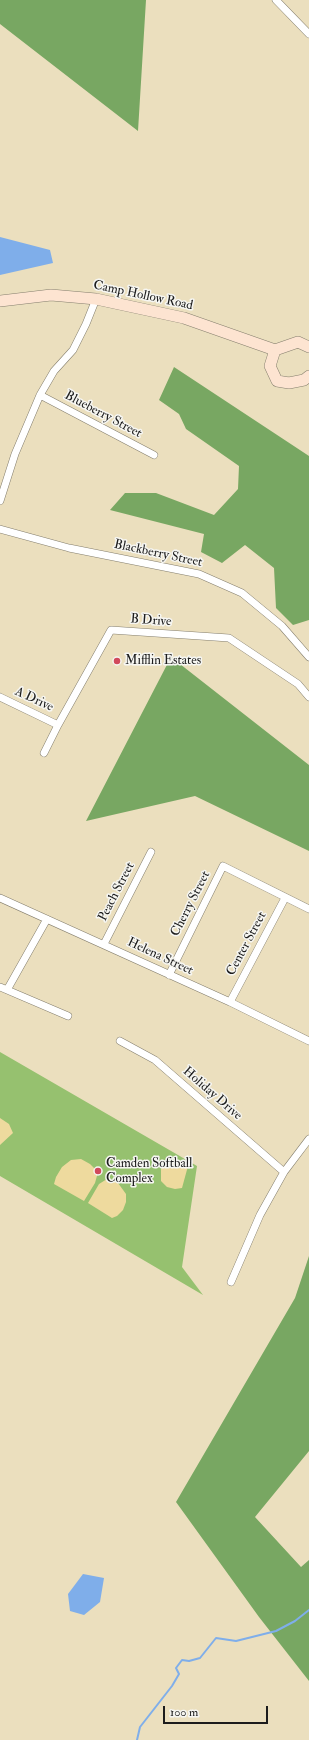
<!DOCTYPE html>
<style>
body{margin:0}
#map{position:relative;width:309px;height:1740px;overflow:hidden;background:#ebdfbe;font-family:"IM FELL Double Pica",serif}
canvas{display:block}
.scale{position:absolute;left:163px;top:1706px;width:105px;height:18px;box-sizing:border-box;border:2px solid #1c1c1c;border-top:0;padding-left:5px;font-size:12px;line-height:14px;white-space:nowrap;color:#1c1c1c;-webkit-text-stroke:3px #f6f6f2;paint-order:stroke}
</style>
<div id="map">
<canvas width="309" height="1740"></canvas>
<div class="scale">100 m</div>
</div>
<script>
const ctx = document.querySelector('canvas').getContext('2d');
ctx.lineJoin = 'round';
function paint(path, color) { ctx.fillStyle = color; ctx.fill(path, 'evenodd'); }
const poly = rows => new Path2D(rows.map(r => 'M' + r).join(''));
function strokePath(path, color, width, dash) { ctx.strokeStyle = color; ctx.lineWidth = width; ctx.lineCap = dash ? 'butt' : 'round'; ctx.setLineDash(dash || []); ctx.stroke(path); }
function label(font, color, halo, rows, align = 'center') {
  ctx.font = font + ' "IM FELL Double Pica",serif'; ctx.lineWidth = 3; ctx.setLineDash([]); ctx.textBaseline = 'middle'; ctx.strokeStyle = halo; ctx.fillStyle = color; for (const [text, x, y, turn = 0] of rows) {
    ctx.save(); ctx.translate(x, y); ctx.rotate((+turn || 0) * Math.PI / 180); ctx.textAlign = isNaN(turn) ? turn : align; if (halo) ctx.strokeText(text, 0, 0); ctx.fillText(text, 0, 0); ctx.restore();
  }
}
paint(poly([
 [0,1052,197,1166,182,1267,203,1295,0,1176]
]), '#96c16f');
paint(poly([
 [0,0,146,0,138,131,0,24],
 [174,367,309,456,309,620,293,625,276,608,274,568,245,545,222,563,201,552,204,534,110,510,125,493,156,493,214,515,238,489,239,466,186,429,179,414,159,400],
 [171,657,309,765,309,851,195,796,86,821],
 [309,1256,309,1451,255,1517,301,1567,309,1560,309,1681,259,1617,176,1502,295,1298]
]), '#78a762');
paint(poly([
 [0,1118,9,1124,13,1133,0,1145],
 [81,1159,90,1164,98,1172,95,1183,84,1201,54,1184,56,1177,62,1167,71,1160],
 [167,1159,188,1166,182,1188,175,1189,167,1187,161,1181,161,1169],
 [107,1179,118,1183,126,1194,126,1202,123,1210,117,1216,112,1218,88,1203,99,1184]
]), '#eeda9e');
paint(poly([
 [0,237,50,250,53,263,0,275],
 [83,1574,104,1578,100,1602,84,1615,70,1611,68,1594]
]), '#7faeea');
strokePath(poly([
 [137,1740,140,1727,172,1686,179,1674,176,1668,182,1660,189,1661,200,1658,216,1638,236,1641,276,1631,295,1621,309,1610]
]), '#7faeea', 2);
const minor = poly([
 [276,0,309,34],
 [40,395,154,455],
 [0,501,15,454,40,395,54,371,73,350,86,324,96,299],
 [0,529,69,548,199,574,242,593,282,626,309,657],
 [0,697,58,725],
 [44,753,58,725,111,630,229,638,298,684,309,697],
 [0,898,230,1002,309,1041],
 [104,944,151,852],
 [169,975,223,866,309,909],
 [0,987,68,1016],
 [7,990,47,919],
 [230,1002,285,898],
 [120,1041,155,1060,284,1172],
 [231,1282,260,1215,284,1172,309,1139]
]);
const secondary = poly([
 [0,301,51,295,96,299,184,318,275,350],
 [309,347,298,342,275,350,270,366,277,381,289,383,304,380,309,376]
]);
strokePath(minor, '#847e6d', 8);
strokePath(secondary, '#847e6d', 12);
strokePath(minor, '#fff', 7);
strokePath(secondary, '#fde4d1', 11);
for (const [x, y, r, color] of [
 [117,661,4,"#d1495b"],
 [98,1171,4,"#d1495b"]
]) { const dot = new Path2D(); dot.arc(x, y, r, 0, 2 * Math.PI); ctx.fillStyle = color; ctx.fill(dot); strokePath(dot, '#f6f6f2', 1.5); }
label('13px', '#1c1c1c', '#f6f6f2', [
 ["Camp Hollow Road",143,296,12],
 ["Blueberry Street",103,415,28],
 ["Blackberry Street",158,554,12],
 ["B Drive",151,621,4],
 ["A Drive",34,700,25],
 ["Peach Street",117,892,-63],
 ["Cherry Street",191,904,-63],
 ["Center Street",247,944,-62],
 ["Helena Street",160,957,25],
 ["Holiday Drive",212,1094,41]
]);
label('13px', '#1c1c1c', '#f6f6f2', [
 ["Mifflin Estates",125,661],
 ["Camden Softball",106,1164],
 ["Complex",106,1179]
], 'left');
</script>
